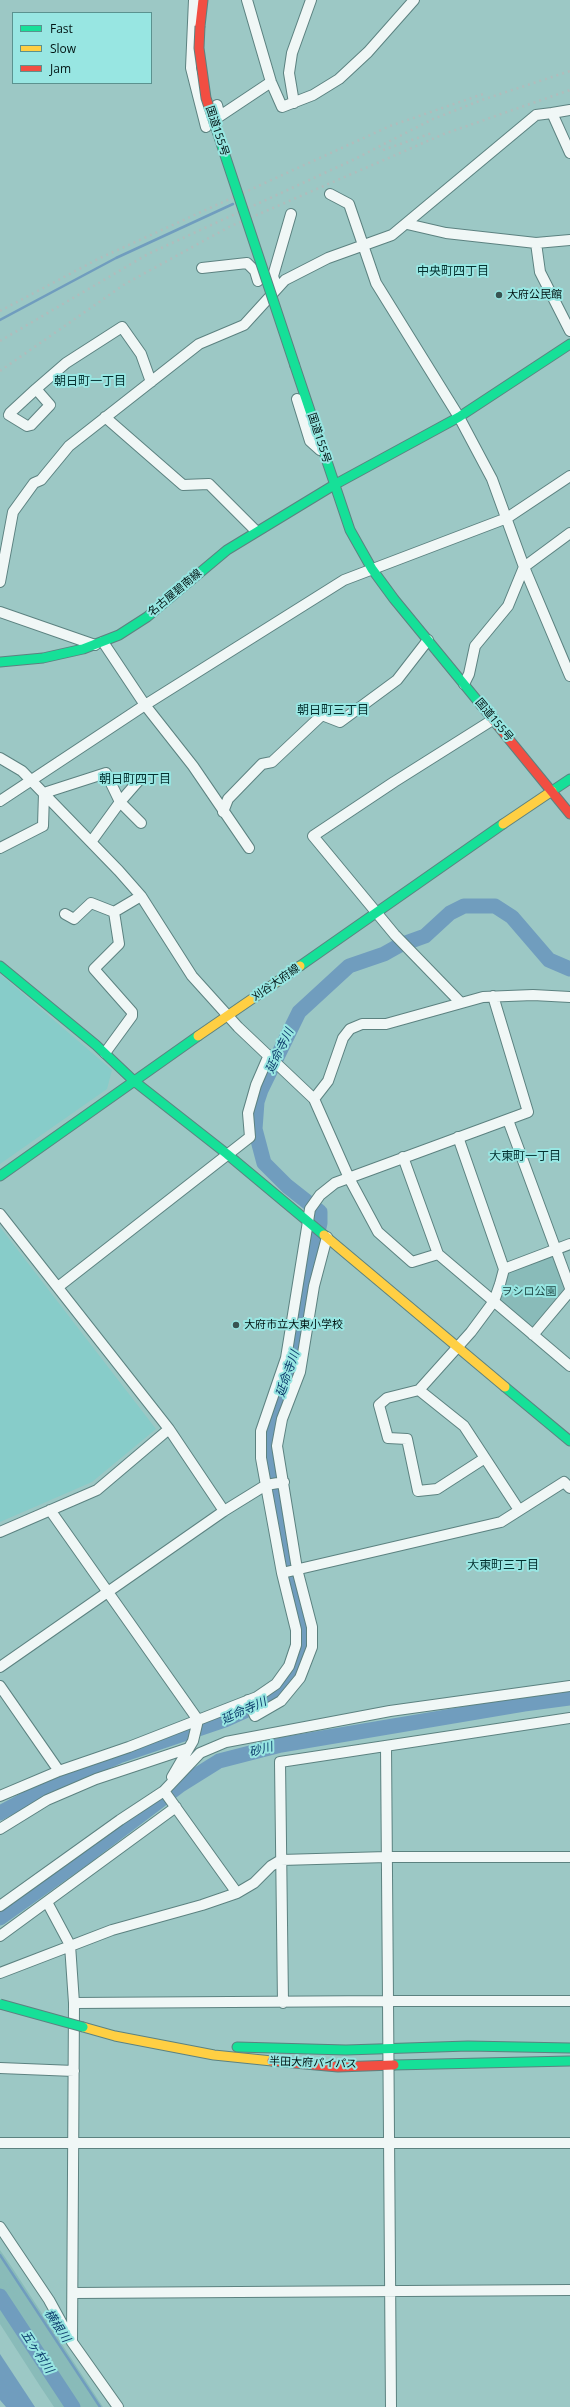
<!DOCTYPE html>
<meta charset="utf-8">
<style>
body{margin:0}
#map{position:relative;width:570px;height:2407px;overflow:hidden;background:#9cc8c5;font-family:"Open Sans",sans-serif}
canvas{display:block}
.legend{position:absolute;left:12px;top:12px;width:140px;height:72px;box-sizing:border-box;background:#98e6e2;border:1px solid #5b928f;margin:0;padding:5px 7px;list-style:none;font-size:12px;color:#001413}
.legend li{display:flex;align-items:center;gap:8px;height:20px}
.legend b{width:20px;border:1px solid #5b928f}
</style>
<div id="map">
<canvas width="570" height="2407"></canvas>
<ul class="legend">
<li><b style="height:5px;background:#16e098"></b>Fast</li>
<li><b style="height:5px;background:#ffcf43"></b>Slow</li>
<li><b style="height:5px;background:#f24e42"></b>Jam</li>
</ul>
</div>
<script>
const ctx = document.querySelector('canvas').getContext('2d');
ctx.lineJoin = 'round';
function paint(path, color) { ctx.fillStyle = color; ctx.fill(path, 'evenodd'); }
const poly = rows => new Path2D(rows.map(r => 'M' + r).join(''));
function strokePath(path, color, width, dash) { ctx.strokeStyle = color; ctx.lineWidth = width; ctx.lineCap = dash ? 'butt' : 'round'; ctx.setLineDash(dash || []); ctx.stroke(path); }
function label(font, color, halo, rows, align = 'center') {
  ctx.font = font + ' "Open Sans","Noto Sans JP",sans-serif'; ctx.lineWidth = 4; ctx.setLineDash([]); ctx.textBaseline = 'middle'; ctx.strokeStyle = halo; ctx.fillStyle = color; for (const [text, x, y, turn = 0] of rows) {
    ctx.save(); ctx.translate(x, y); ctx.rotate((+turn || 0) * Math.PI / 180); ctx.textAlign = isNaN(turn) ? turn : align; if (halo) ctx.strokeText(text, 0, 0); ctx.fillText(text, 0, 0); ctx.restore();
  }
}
paint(poly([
 [0,974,112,1070,107,1089,0,1164],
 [0,1227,156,1429,92,1482,0,1522]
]), '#87ccc9');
paint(poly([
 [554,1254,566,1290,532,1331,497,1299,506,1271],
 [0,2250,11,2266,103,2407,54,2407,40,2386,0,2324]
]), '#89bbb9');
paint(poly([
 [0,2354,35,2407,6,2407,0,2400]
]), '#709dbe');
strokePath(poly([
 [0,320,116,258,233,204],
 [0,2255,100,2407]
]), '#709dbe', 2.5);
strokePath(poly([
 [0,1813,50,1786,119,1756,225,1720,276,1697,290,1681,298,1668,304,1638,303,1624,285,1550,270,1446,276,1409,297,1354,305,1287,320,1223,320,1212,287,1186,264,1163,255,1129,257,1102,261,1090,299,1012,349,966,384,954,400,945,425,936,450,913,464,906,495,906,512,917,549,960,570,969],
 [0,1918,80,1861,179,1786,219,1761,281,1745,524,1704,570,1698],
 [0,2296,73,2407]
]), '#709dbe', 15);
const street = poly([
 [194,0,191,68,206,127],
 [247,0,271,82,282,107,313,95,339,79,368,52,414,0],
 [294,103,289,73,292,53,311,0],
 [217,105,220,116,271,82],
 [552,113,570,110],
 [330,194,349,204,376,283,459,417,492,479,524,567,570,676],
 [407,224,446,233,536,243,570,240],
 [536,243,540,272,570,331],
 [202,268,247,263,255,271,258,281],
 [276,285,273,276,291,214],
 [36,389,50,405,31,425,27,426,9,415,10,413,36,389,66,363,122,327,141,354,151,382],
 [297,399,310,441,320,450],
 [105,417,183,485,209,484,256,531],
 [0,582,13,512,34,483,41,480,69,446,199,344,244,325,285,280,328,258,392,235,536,115,552,113,570,153],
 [0,612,95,645],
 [103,642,145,705,193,766,249,848],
 [464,684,469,674,475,646,508,606,524,567,570,533],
 [0,758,22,771,119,871,141,896,192,976,238,1027,314,1099,349,1178,378,1232,412,1262,438,1254],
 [0,801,145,705,344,580,507,518,570,476],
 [223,812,228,799,262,764,272,762,322,715,340,722,397,680,428,640],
 [91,842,120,802,140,779],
 [0,848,43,826,44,793,106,773,120,802,141,823],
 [65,914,74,919,91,903,114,912,141,896],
 [461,1003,395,935,313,836,394,782,494,719],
 [105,1053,132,1016,132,1012,94,969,119,944,114,912],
 [314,1099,328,1081,343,1038,350,1029,362,1024,386,1024,483,997,533,995,570,997],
 [508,1120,570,1288],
 [458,1137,504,1269,500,1284,494,1301,471,1332,419,1390,387,1398,379,1405,388,1438,407,1439,418,1491,437,1489,485,1458],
 [403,1157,438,1254,570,1366],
 [0,1214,169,1429,224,1511],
 [504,1269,570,1244],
 [58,1287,250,1137,248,1113,256,1085,269,1055],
 [533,1335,570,1291],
 [419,1390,464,1426,519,1510],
 [50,1510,198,1720,193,1741,172,1777],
 [0,1532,97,1490,169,1429],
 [282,1573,501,1522,564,1482,570,1488],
 [0,1667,224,1511,266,1485,284,1482],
 [0,1686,59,1771],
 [248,1700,255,1716,281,1701,300,1678,312,1647,312,1627,297,1569,277,1446,282,1419,300,1372,314,1286,327,1237],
 [386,1746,388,2001,570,2001],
 [164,1791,237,1893],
 [0,1796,59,1771,129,1747,257,1697,276,1684,289,1666,296,1645,296,1630,282,1573,261,1458,261,1431,286,1358,310,1209,320,1195,335,1183,528,1112,493,996],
 [0,1829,47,1800,96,1779,189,1748],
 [47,1902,70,1945,74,2003,72,2342],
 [0,1906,120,1820,164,1791,200,1753,226,1742,390,1711,570,1686],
 [0,1936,176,1807],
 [0,1973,112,1930,202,1905,237,1893,254,1883,271,1866,281,1860,387,1857,570,1857],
 [74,2003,388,2001,391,2407],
 [283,2003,280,1762,570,1718],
 [0,2068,74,2071],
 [0,2143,570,2143],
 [0,2227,49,2300,72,2342,118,2407],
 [73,2293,570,2290]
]);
const fast = poly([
 [295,366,350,530,372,569,394,599,481,705],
 [334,485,459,417,570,344],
 [0,662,43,658,83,649,119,635,147,617,227,550,334,485],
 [552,791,570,779],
 [0,966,96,1045,134,1081,227,1154,324,1235],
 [300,966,503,824],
 [0,1176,198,1036],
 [505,1387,570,1441],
 [237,2047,346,2050,468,2046,570,2048],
 [394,2065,570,2061]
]);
const slow = poly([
 [503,824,552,791],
 [198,1036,300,966],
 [324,1235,505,1387],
 [83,2027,115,2036,214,2055,272,2061]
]);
const jam = poly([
 [200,26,203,0],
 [481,705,570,814],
 [272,2061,338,2067,394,2065]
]);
strokePath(street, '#5c8280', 12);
strokePath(fast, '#5c8280', 11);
strokePath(slow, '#5c8280', 11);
strokePath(jam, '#5c8280', 11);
strokePath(street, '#f0f7f6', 10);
strokePath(fast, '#16e098', 9);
strokePath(slow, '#ffcf43', 9);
strokePath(jam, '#f24e42', 9);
strokePath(poly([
 [383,150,432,133],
 [0,311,98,259,390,126,486,93],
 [0,341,148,254,353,160,433,119,482,100,570,71],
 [0,371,125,284,229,227,444,134,570,90]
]), '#b1bcbc', 2.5, [2, 4]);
const fastBridge = poly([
 [212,116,295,366],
 [0,2004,83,2027]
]);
const jamBridge = poly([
 [200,26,199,48,206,98,212,116]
]);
strokePath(fastBridge, '#5c8280', 11, []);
strokePath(jamBridge, '#5c8280', 11, []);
strokePath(fastBridge, '#16e098', 9);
strokePath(jamBridge, '#f24e42', 9);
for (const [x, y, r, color] of [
 [499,295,4,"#375351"],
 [236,1325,4,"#375351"]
]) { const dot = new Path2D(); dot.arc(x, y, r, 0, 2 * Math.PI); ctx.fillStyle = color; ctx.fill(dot); strokePath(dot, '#98e6e2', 1.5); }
label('11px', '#001413', '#98e6e2', [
 ["国道155号",217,131,72],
 ["国道155号",319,438,72],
 ["名古屋碧南線",175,593,-40],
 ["国道155号",494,720,50],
 ["刈谷大府線",276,983,-35],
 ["半田大府パイパス",313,2063,2]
]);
label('11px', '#001413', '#98e6e2', [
 ["大府公民館",507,295],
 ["大府市立大東小学校",244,1325]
], 'left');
label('11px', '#214c4a', '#98e6e2', [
 ["ヲシロ公園",529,1292]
]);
label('12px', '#043130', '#98e6e2', [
 ["中央町四丁目",453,272],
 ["朝日町一丁目",90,382],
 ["朝日町三丁目",333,711],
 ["朝日町四丁目",135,780],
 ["大東町一丁目",525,1157],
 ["大東町三丁目",503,1566]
]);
label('italic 12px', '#0d3e6d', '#98e6e2', [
 ["延命寺川",280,1051,-64],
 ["延命寺川",288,1374,-71],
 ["延命寺川",244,1711,-24],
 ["砂川",261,1750,-15],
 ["横根川",57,2326,57],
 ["五ヶ村川",37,2352,57]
]);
</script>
